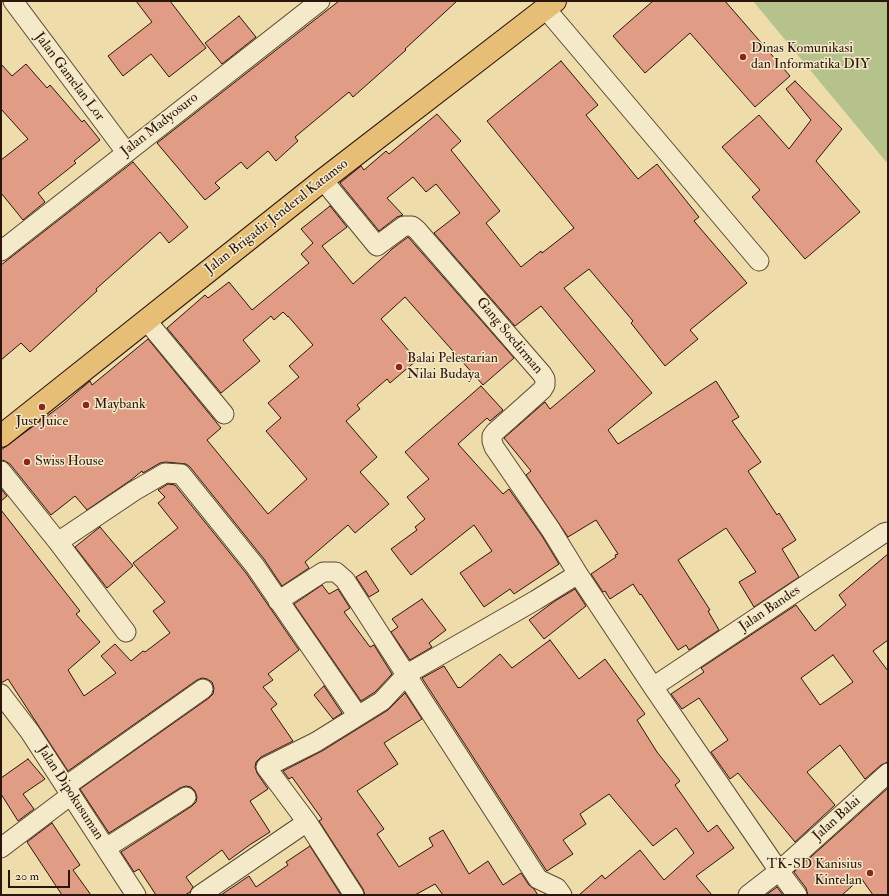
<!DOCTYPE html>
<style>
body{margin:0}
#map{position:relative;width:889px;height:896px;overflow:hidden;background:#eda;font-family:"IM FELL Double Pica",serif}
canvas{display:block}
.frame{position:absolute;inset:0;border:2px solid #2c150b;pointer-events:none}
.scale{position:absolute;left:8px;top:870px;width:62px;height:18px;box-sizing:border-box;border:2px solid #2c150b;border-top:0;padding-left:5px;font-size:12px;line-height:14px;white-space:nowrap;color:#2c150b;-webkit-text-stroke:3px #f4e9c8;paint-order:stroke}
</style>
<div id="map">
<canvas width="889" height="896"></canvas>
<div class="frame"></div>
<div class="scale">20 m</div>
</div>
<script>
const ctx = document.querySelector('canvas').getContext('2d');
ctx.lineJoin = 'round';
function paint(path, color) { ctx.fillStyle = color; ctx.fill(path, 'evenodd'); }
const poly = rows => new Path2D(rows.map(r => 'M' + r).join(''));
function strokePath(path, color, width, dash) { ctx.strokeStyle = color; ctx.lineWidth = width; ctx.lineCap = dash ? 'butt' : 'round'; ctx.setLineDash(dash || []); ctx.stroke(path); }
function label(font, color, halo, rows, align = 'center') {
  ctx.font = font + ' "IM FELL Double Pica",serif'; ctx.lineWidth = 3; ctx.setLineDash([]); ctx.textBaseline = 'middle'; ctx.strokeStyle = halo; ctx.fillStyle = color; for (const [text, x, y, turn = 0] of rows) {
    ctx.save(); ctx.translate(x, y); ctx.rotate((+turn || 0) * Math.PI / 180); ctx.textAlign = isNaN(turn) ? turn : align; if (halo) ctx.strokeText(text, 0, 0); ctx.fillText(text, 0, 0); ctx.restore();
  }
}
paint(poly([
 [753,1,888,1,888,164]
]), '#b5c28b');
const building = poly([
 [136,1,170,1,206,48,169,77,151,54,123,76,108,56,152,22,136,1],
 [339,1,457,1,405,49,406,50,353,97,349,92,295,137,298,141,276,161,268,151,247,169,241,162,215,183,220,188,205,200,157,143,339,1],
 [653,1,725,1,790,76,755,107,690,33,645,73,613,36,653,1],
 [239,16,256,37,222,64,205,43,239,16],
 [561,61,598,105,586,115,638,179,657,164,699,217,694,221,747,283,690,330,698,339,665,366,631,323,633,321,589,269,564,288,652,393,608,430,618,444,716,381,739,417,732,421,761,462,748,471,777,515,779,513,796,540,782,549,799,577,754,607,739,582,756,572,726,528,678,560,710,610,708,611,719,630,689,650,686,645,678,650,641,594,640,595,633,584,610,599,605,591,603,592,591,574,616,557,615,555,618,554,596,520,568,537,526,475,531,471,504,438,545,402,550,409,595,371,541,306,515,326,434,233,460,213,436,184,426,192,413,177,387,198,403,215,397,217,379,231,340,183,361,166,364,170,386,151,389,154,437,114,461,141,451,150,500,211,486,223,521,267,541,251,542,253,574,228,487,121,561,61],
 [1,64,12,76,26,64,47,88,50,85,82,122,84,120,100,140,74,161,76,163,38,193,45,202,23,220,1,193,1,160,28,139,1,109,1,64],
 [795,81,842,129,816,161,860,212,805,259,752,197,760,190,722,147,759,115,789,149,811,120,786,89,795,81],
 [133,162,188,227,169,243,160,232,96,289,97,291,30,352,21,343,1,360,1,265,133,162],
 [330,206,347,227,322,246,353,284,388,253,392,249,408,237,514,358,483,385,405,297,381,319,417,360,390,383,387,379,357,405,360,409,346,421,377,457,360,472,389,504,355,533,348,525,305,562,309,568,282,586,264,559,190,467,186,464,166,462,160,463,143,473,142,471,131,480,87,510,75,496,51,515,10,464,5,461,1,460,1,450,62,405,90,381,92,385,148,339,221,428,207,440,268,514,307,479,266,431,281,418,268,403,299,377,289,366,313,345,288,316,288,317,283,312,274,320,271,316,243,340,260,361,221,393,167,328,205,295,208,298,229,282,252,310,309,263,301,254,313,243,301,229,330,206],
 [481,386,503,410,490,421,487,418,458,444,503,494,509,489,542,536,559,564,514,594,510,589,484,607,460,573,492,551,474,525,411,575,391,549,417,530,415,527,425,519,407,497,429,479,405,452,481,386],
 [168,484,175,485,246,573,299,650,268,674,273,680,263,687,277,704,271,709,293,741,261,757,256,762,255,767,257,773,268,789,250,801,270,832,251,844,229,860,222,850,186,877,193,887,190,892,185,895,156,895,139,869,134,872,121,852,192,806,196,802,197,797,195,791,191,787,186,786,180,788,109,833,80,789,209,698,213,694,214,688,212,682,207,679,202,678,197,680,68,771,8,679,1,683,1,510,80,611,76,614,100,642,68,670,84,696,116,673,101,656,115,644,131,661,143,651,145,652,170,633,153,611,165,602,133,563,178,528,158,503,165,497,158,490,168,484],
 [1,489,7,496,1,501,1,489],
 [100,527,133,566,107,588,75,547,100,527],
 [888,554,888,640,873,651,888,671,888,762,881,765,865,779,840,745,807,772,835,805,795,842,738,773,730,779,711,752,728,740,699,698,682,709,671,694,704,672,701,668,796,605,815,631,846,605,839,595,888,554],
 [833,655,853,682,820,705,801,678,833,655],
 [366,571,379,591,369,597,356,577,366,571],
 [322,585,329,594,338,589,350,608,344,612,370,647,374,645,392,674,375,692,361,701,294,604,322,585],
 [575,589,586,606,544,639,529,620,555,601,575,589],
 [422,599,446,630,429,643,432,647,410,660,391,632,398,627,392,619,422,599],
 [550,640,579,679,605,659,645,714,637,720,657,752,680,781,675,785,708,832,717,825,734,848,696,876,712,895,579,895,602,875,605,879,640,850,664,880,694,853,676,828,653,846,609,794,580,814,586,824,563,840,573,854,547,871,546,870,422,678,444,666,458,688,459,687,460,688,500,654,512,668,550,640],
 [324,686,342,713,333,719,314,695,324,686],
 [405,693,422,719,384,743,398,764,357,791,384,829,377,834,399,867,433,846,429,838,443,830,469,874,488,861,503,885,521,873,529,885,534,889,538,895,443,895,435,884,415,895,365,895,363,889,319,821,322,819,292,777,289,779,283,771,322,751,388,710,405,693],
 [28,759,45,779,23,794,34,809,18,821,1,794,1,778,28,759],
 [888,788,888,895,873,895,861,878,842,895,808,895,806,888,794,872,888,788],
 [52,823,80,865,73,870,91,895,62,895,27,842,52,823],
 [310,846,341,895,221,895,249,876,256,887,288,865,286,862,310,846],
 [777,887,783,895,766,895,777,887]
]);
paint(building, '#e09c84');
strokePath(building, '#2c150b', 1);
const street = poly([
 [13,1,126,152],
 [545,8,759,261],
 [323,180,377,246,404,226,412,226,417,230,542,374,545,379,545,385,542,390,495,432,492,436,492,441,494,447,551,530,578,574],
 [1,251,320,1],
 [146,320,224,414],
 [1,471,58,542,126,632],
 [58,542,134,491,165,473,181,474,255,566,358,716],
 [278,601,323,572,336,572,345,580,538,879,557,888,562,895],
 [653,687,884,533,888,532],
 [1,694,30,732,136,895],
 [66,786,203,689],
 [1,848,71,795],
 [106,848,186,797],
 [200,895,307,822],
 [354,895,307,822,266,767,316,742,358,716,382,701,407,674,536,600,578,574,653,687,779,871,797,895],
 [748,895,779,871,888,773]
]);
const primary = poly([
 [1,436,323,180,555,1]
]);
strokePath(street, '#5c4733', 21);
strokePath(primary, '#2c150b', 24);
strokePath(street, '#f4e9c8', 19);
strokePath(primary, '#e7be75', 22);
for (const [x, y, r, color] of [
 [743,57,4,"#8f2418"],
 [399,367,4,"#8f2418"],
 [86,405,4,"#8f2418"],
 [42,407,4,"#8f2418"],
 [27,462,4,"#8f2418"],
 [870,873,4,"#8f2418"]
]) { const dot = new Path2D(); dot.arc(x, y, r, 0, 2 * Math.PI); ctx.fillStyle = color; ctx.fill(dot); strokePath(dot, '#f4e9c8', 1.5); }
label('14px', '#2c150b', '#f4e9c8', [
 ["Dinas Komunikasi",751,49],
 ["dan Informatika DIY",751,65],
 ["Balai Pelestarian",407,359],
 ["Nilai Budaya",407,375],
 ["Maybank",94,405],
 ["Just Juice",42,422,"center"],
 ["Swiss House",35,462],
 ["TK-SD Kanisius",862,865,"right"],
 ["Kintelan",862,881,"right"]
], 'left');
label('14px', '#2c150b', '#f4e9c8', [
 ["Jalan Gamelan Lor",69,77,53],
 ["Jalan Madyosuro",160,125,-38],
 ["Jalan Brigadir Jenderal Katamso",277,217,-38],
 ["Gang Soedirman",509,336,50],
 ["Jalan Bandes",770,609,-34],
 ["Jalan Dipokusuman",70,793,57],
 ["Jalan Balai",837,819,-42]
]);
</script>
